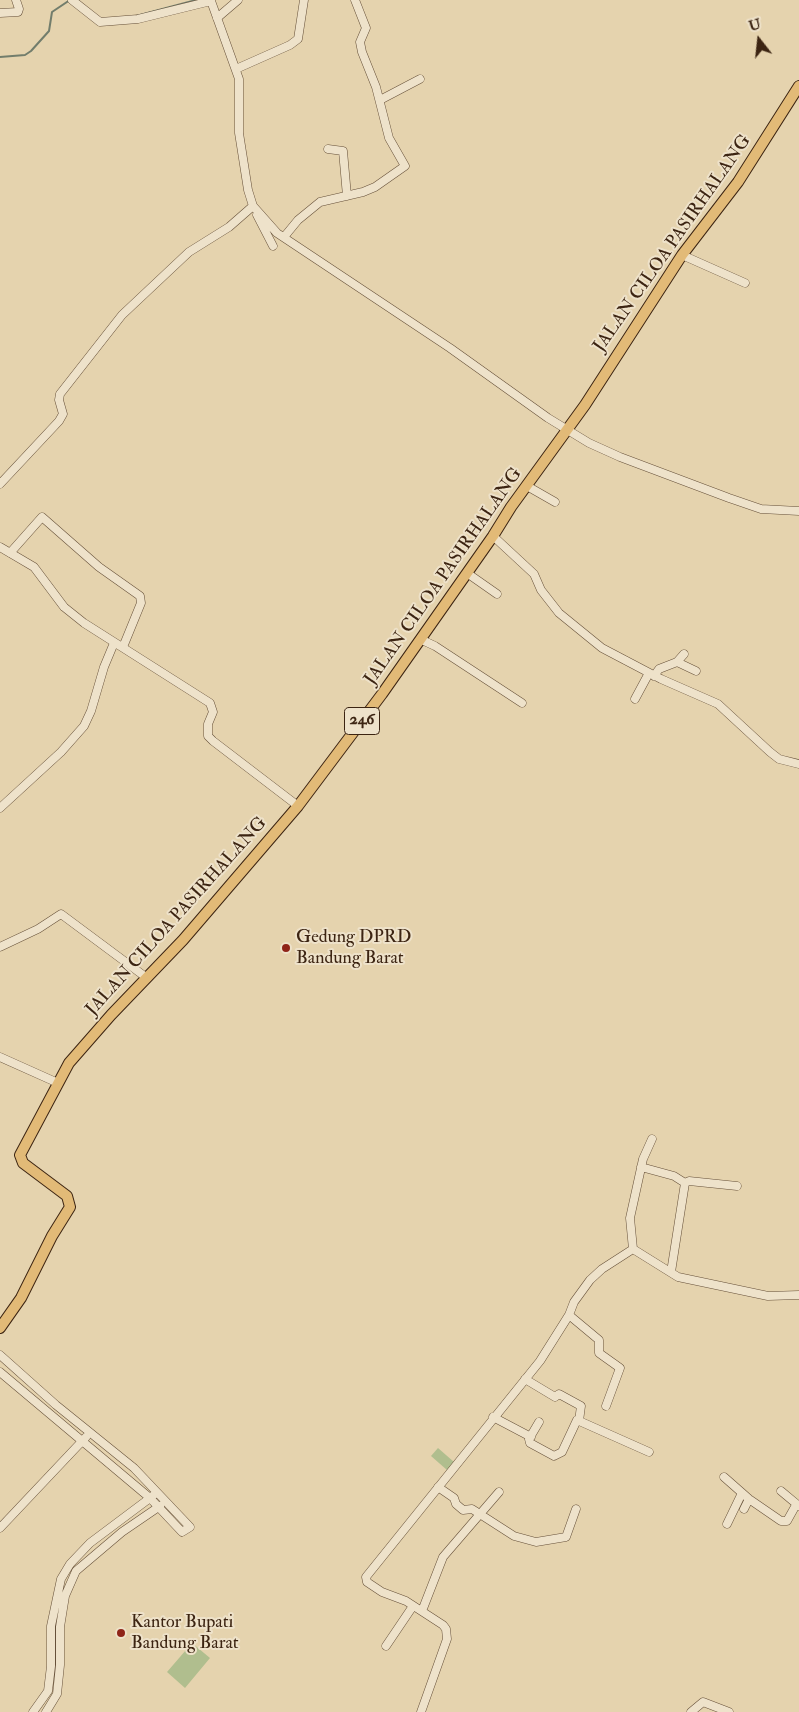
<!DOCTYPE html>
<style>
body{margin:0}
#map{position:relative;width:799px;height:1712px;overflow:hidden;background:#e5d3ae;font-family:"IM FELL Double Pica",serif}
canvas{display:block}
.north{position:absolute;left:734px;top:15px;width:50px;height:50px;-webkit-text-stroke:4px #eee2ca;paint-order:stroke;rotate:344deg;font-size:14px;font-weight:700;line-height:20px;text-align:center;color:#3c2412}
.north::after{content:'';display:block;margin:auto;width:18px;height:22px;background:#3c2412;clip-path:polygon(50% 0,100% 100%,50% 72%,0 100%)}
</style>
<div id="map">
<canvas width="799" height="1712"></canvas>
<div class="north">U</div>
</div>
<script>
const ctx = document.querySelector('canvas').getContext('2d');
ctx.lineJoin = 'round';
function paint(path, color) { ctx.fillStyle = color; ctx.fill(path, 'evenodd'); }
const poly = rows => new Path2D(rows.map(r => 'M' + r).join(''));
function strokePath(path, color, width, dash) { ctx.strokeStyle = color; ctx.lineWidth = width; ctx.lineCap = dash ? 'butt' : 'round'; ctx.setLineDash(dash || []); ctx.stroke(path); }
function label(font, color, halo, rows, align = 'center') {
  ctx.font = font + ' "IM FELL Double Pica",serif'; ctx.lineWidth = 4; ctx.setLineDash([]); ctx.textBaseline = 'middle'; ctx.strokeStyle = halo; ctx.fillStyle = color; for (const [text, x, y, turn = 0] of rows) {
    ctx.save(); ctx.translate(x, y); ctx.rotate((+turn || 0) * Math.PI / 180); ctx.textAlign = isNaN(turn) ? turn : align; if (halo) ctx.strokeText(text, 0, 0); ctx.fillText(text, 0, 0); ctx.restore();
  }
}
paint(poly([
 [438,1448,454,1462,447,1470,431,1456],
 [192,1643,210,1658,185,1688,167,1672]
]), '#b0be8e');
strokePath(poly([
 [136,16,196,0],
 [0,57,25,55,31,51,49,31,52,12,70,0]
]), '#727d6c', 2);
const minor = poly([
 [72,0,100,22,138,19,211,1,239,79,239,133,248,190,253,206,277,233,450,348,548,418,589,443,620,457,729,498,761,509,799,511],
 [0,13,18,12,19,9,16,0],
 [217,18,238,0],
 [236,69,290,45,298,39,304,0],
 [380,100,420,79],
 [328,149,343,151,347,196],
 [257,215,273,246],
 [284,237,298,220,320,202,363,192,375,187,405,166,389,138,376,87,362,52,360,42,366,28,355,0],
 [682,255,745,283],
 [0,484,59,421,63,414,59,400,60,394,122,315,189,252,229,227,253,206],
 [527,486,555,502],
 [493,536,534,574,541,590,559,613,602,648,661,679,718,704,770,752,779,759,799,764],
 [0,547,34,567,64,607,84,623,210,703,213,712,208,724,208,736,213,741,298,806],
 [10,553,42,517,99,567,140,596,141,603,123,647],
 [467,573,497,594],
 [422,640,435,646,522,703],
 [677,662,696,671],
 [654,676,659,669,677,662,684,654],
 [635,699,649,673],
 [0,808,61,752,84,726,91,711,104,667,114,643],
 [0,947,38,929,61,914,147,978],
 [0,1057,58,1083],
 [641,1167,674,1176,685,1183,689,1181,737,1186],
 [633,1249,678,1277,768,1296,799,1295],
 [633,1249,630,1218,643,1159,652,1139],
 [671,1272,685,1183],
 [569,1315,599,1340,599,1353,620,1368,606,1406],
 [0,1355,56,1405,134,1468,190,1527,182,1532,150,1498,156,1493],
 [0,1372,150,1498,90,1543,70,1564,61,1579,51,1626,51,1666,48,1691,33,1712],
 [525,1379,555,1397,559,1394,581,1406,579,1421],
 [493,1417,531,1437],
 [539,1422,529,1439,530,1443,554,1456,562,1452,577,1420,649,1452],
 [724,1477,749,1499,781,1521,787,1521,796,1505],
 [438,1487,454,1498,456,1504,463,1510,472,1509,514,1536,536,1542,566,1537,576,1509],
 [781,1491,799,1506],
 [744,1509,749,1499],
 [727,1524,742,1493],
 [0,1528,86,1437],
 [422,1611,443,1557,499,1492],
 [386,1646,413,1606],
 [46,1712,57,1694,60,1665,60,1627,65,1596,76,1571,122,1532,160,1506],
 [421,1712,447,1639,446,1629,443,1625,406,1601,382,1592,367,1582,366,1577,540,1361,569,1315,574,1302,590,1280,602,1269,633,1249],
 [691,1712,703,1702,729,1712]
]);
const major = poly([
 [0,1328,21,1298,52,1236,70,1207,67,1196,23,1163,20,1155,69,1063,111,1015,183,940,298,806,382,694,493,536,511,507,585,405,682,255,738,182,799,86]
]);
strokePath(minor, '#665039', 9);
strokePath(major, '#3c2412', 12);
strokePath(minor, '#eee2ca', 8);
strokePath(major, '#e2ba77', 10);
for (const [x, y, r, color] of [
 [286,948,5,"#8f2418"],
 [121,1633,5,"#8f2418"]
]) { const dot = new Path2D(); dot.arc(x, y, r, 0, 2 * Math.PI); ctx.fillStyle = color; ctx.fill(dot); strokePath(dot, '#eee2ca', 2); }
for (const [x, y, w] of [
 [362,721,35]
]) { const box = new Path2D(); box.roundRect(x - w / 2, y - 13.5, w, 27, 4); ctx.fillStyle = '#eee2ca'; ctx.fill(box); strokePath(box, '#3c2412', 1); }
label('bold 16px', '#3c2412', null, [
 ["246",362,721]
]);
label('18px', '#3c2412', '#eee2ca', [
 ["JALAN CILOA PASIRHALANG",673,244,-55],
 ["JALAN CILOA PASIRHALANG",444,577,-55],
 ["JALAN CILOA PASIRHALANG",177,917,-48]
]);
label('18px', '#3c2412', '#eee2ca', [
 ["Gedung DPRD",296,938],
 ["Bandung Barat",296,959],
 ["Kantor Bupati",131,1623],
 ["Bandung Barat",131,1644]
], 'left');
</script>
